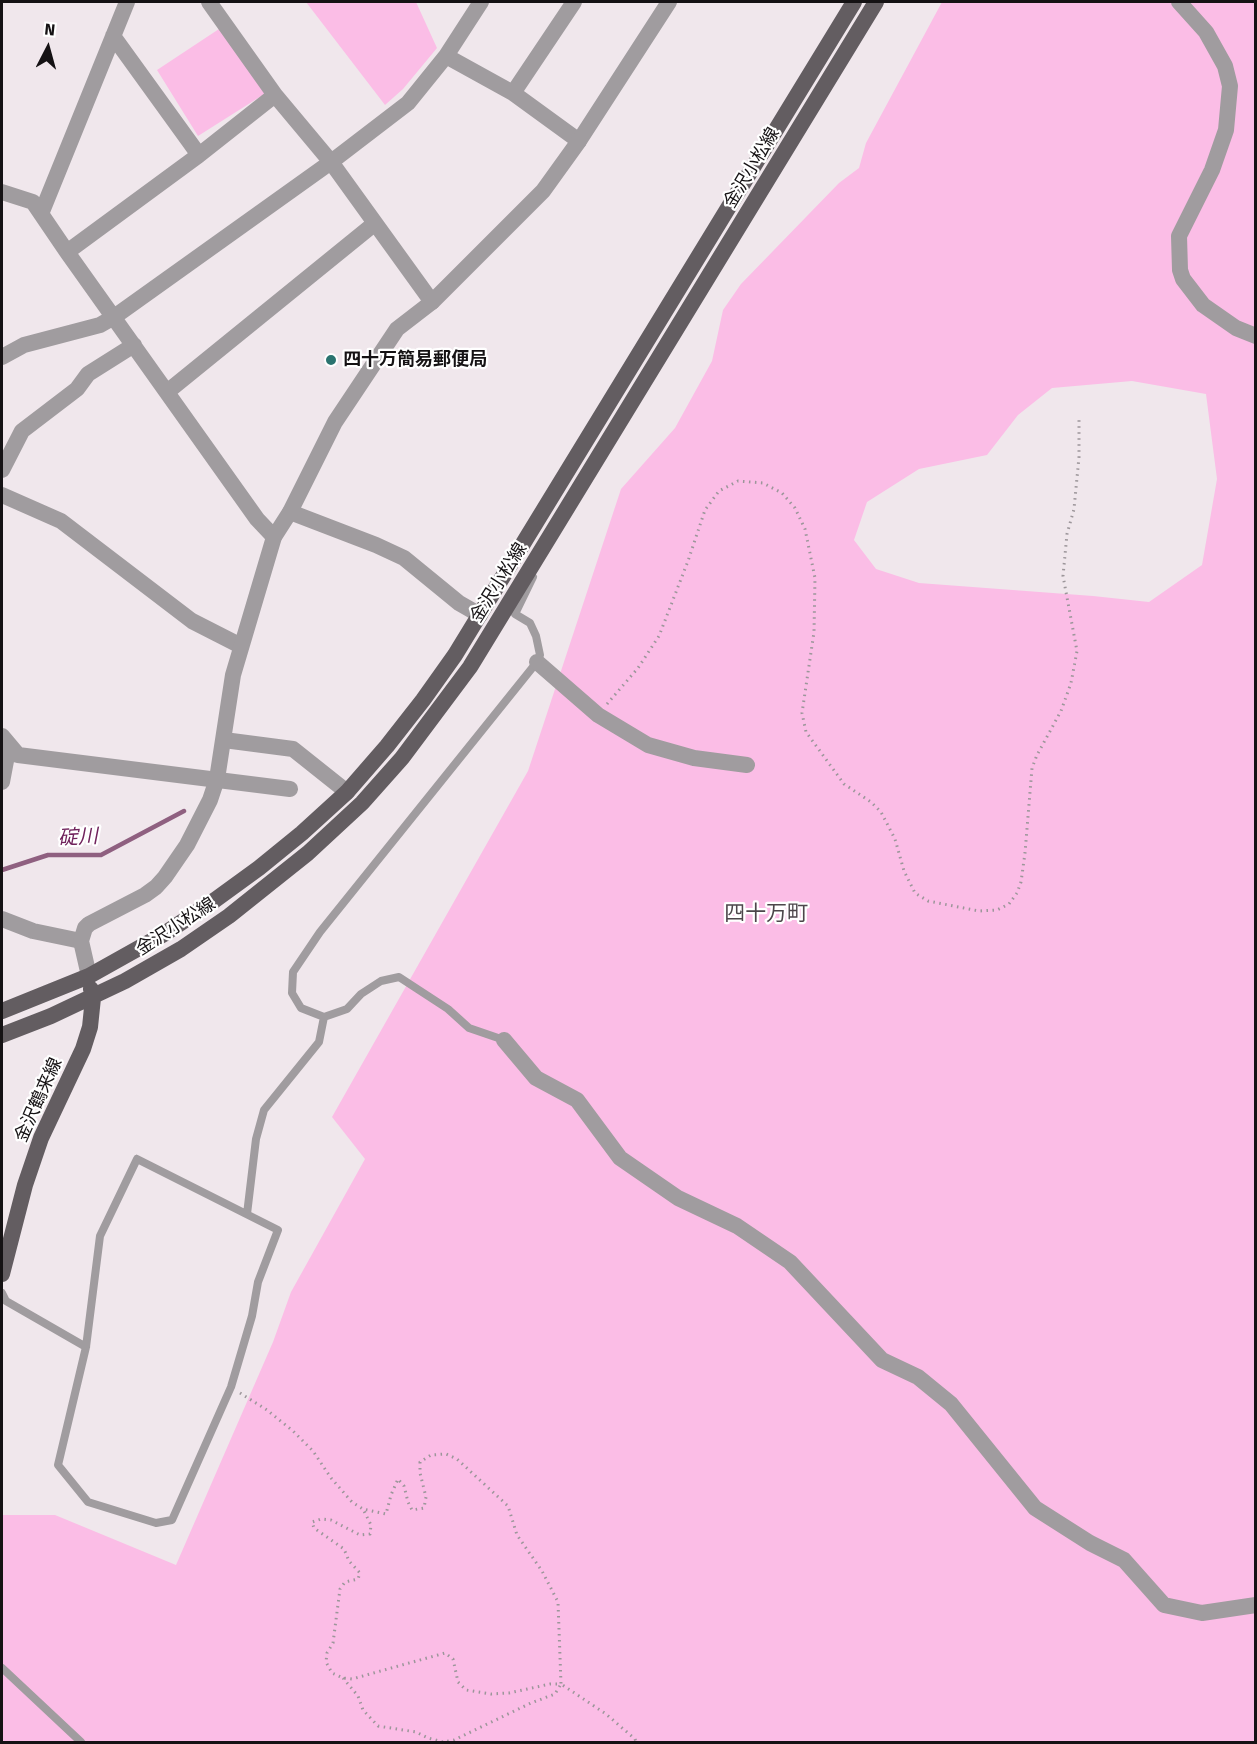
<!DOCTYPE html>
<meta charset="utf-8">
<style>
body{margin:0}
#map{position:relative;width:1257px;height:1744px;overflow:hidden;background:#f0e7ec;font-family:"Fira Sans",sans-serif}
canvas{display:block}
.frame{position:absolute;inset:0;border:3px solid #151214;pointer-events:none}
.north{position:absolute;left:18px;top:18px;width:60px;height:60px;-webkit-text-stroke:4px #fff;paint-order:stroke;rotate:6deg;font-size:16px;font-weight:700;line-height:24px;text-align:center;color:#151214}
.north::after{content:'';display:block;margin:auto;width:21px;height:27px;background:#151214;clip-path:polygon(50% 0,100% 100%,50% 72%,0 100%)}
</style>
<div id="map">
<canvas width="1257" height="1744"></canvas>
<div class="frame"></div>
<div class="north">N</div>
</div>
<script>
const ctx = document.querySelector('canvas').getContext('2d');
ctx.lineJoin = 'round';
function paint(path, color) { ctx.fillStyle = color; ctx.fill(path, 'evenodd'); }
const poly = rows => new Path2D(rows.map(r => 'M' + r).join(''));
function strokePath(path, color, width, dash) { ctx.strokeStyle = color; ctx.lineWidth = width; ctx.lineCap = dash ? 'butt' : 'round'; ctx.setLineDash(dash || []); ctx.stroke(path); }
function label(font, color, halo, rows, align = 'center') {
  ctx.font = font + ' "Fira Sans","Noto Sans JP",sans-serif'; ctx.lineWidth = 4.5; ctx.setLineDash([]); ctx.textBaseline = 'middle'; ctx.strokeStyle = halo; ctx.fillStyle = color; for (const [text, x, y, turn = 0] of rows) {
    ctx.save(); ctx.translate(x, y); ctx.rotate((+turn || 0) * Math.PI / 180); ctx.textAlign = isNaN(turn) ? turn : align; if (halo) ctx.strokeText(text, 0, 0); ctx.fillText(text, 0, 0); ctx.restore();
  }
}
paint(poly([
 [306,2,416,2,437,48,403,89,385,105],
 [942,2,1255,2,1255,1742,2,1742,2,1515,55,1515,176,1565,273,1342,291,1292,365,1159,332,1117,528,771,621,489,675,428,712,361,723,310,741,284,839,183,859,168,866,143],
 [1132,381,1206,394,1217,479,1202,565,1149,602,1093,596,919,583,876,569,854,540,867,502,919,469,987,455,1018,415,1052,388],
 [219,29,266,93,198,136,157,70]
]), '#fbbde6');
strokePath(poly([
 [2,870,48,855,101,855,184,811]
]), '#8f6080', 4.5);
strokePath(poly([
 [607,704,638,668,659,636,688,561,705,510,719,491,738,481,763,483,782,493,795,508,805,529,815,578,814,632,802,713,806,732,844,784,871,802,881,812,895,839,904,871,915,893,928,901,979,911,997,910,1009,904,1017,893,1021,882,1025,853,1032,768,1037,755,1061,711,1071,683,1077,651,1063,576,1067,534,1074,509,1079,457,1079,420],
 [240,1393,267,1410,293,1431,313,1451,331,1478,352,1502,363,1509,386,1514,391,1495,398,1479,404,1486,408,1502,412,1510,424,1508,426,1497,420,1473,420,1462,431,1455,446,1454,457,1459,508,1506,517,1535,542,1571,558,1602,561,1684,550,1684,509,1693,491,1694,466,1690,458,1682,453,1659,445,1653,352,1679,343,1678,332,1673,326,1662,327,1653,333,1643,340,1589,345,1582,358,1579,360,1573,349,1561,344,1549,314,1528,312,1522,321,1519,331,1520,360,1535,370,1534,371,1525,363,1509],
 [343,1678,358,1696,363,1710,378,1726,416,1732,428,1738,443,1742,454,1740,531,1703,555,1694,561,1684,606,1714,635,1739,636,1742]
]), '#9c969a', 3, [1.5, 4.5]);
strokePath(poly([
 [504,1040,469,1028,448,1009,399,977,381,981,361,994,347,1009,324,1017,301,1008,292,993,293,972,320,932,537,662,540,655,536,636,530,623,515,614,533,577],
 [137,1159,278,1230,258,1282,252,1316,231,1387,172,1520,156,1523,88,1502,58,1465,86,1347,100,1236,137,1159],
 [247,1214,256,1139,264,1110,319,1042,324,1017],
 [2,1293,6,1301,86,1347],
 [2,1668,81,1742]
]), '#a09c9f', 8);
strokePath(poly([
 [209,2,275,95,331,162,432,302],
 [1179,2,1206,32,1225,66,1230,86,1226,130,1212,170,1179,236,1180,270,1183,279,1203,305,1236,328,1256,336],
 [113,36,199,155],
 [446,56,513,93,579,141],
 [513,93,574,2],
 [2,192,33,202,67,252,257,519,274,537],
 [41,214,127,2],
 [67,252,199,155,275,95],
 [2,357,24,345,100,325,114,317,331,162,408,103,446,56,481,2],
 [167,392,374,224],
 [2,470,22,431,77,389,88,374,134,345],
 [2,495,61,521,192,621,241,646],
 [290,512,376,545,404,558,459,603,480,615],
 [537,662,598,715,648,745,694,758,747,765],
 [2,736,18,755,290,789],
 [224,740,293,749,347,792],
 [2,782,9,745],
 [2,919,33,931,81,941],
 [504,1040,536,1078,577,1100,620,1158,678,1198,737,1226,790,1262,882,1360,918,1377,951,1404,1035,1508,1090,1543,1124,1560,1164,1605,1202,1613,1256,1605]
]), '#a09c9f', 16);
strokePath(poly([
 [89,976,81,941,85,928,89,924,145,895,156,887,165,877,187,845,210,800,217,779,233,675,274,537,290,512,335,422,397,329,432,302,543,191,579,141,669,2]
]), '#a09c9f', 16);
strokePath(poly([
 [2,1011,89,976,164,934,215,900,259,868,302,833,347,792,387,746,423,700,455,655,854,2],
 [2,1035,51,1016,125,981,181,949,229,916,308,853,362,803,402,758,470,667,876,2],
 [2,1274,25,1185,41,1138,83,1049,90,1027,93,998,91,989]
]), '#635d61', 16);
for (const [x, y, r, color] of [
 [331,360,6,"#2a736f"]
]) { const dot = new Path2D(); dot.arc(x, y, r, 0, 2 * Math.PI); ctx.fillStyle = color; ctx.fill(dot); strokePath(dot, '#fff', 2); }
label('18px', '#151214', '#fff', [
 ["金沢小松線",752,168,-59],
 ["金沢小松線",499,583,-58],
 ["金沢小松線",176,927,-33],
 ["金沢鶴来線",39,1100,-66]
]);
label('bold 18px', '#151214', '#fff', [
 ["四十万簡易郵便局",343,360]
], 'left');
label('italic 20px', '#70225c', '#fff', [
 ["碇川",78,838,-3]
]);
label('21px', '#4d464b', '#fff', [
 ["四十万町",766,914]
]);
</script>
